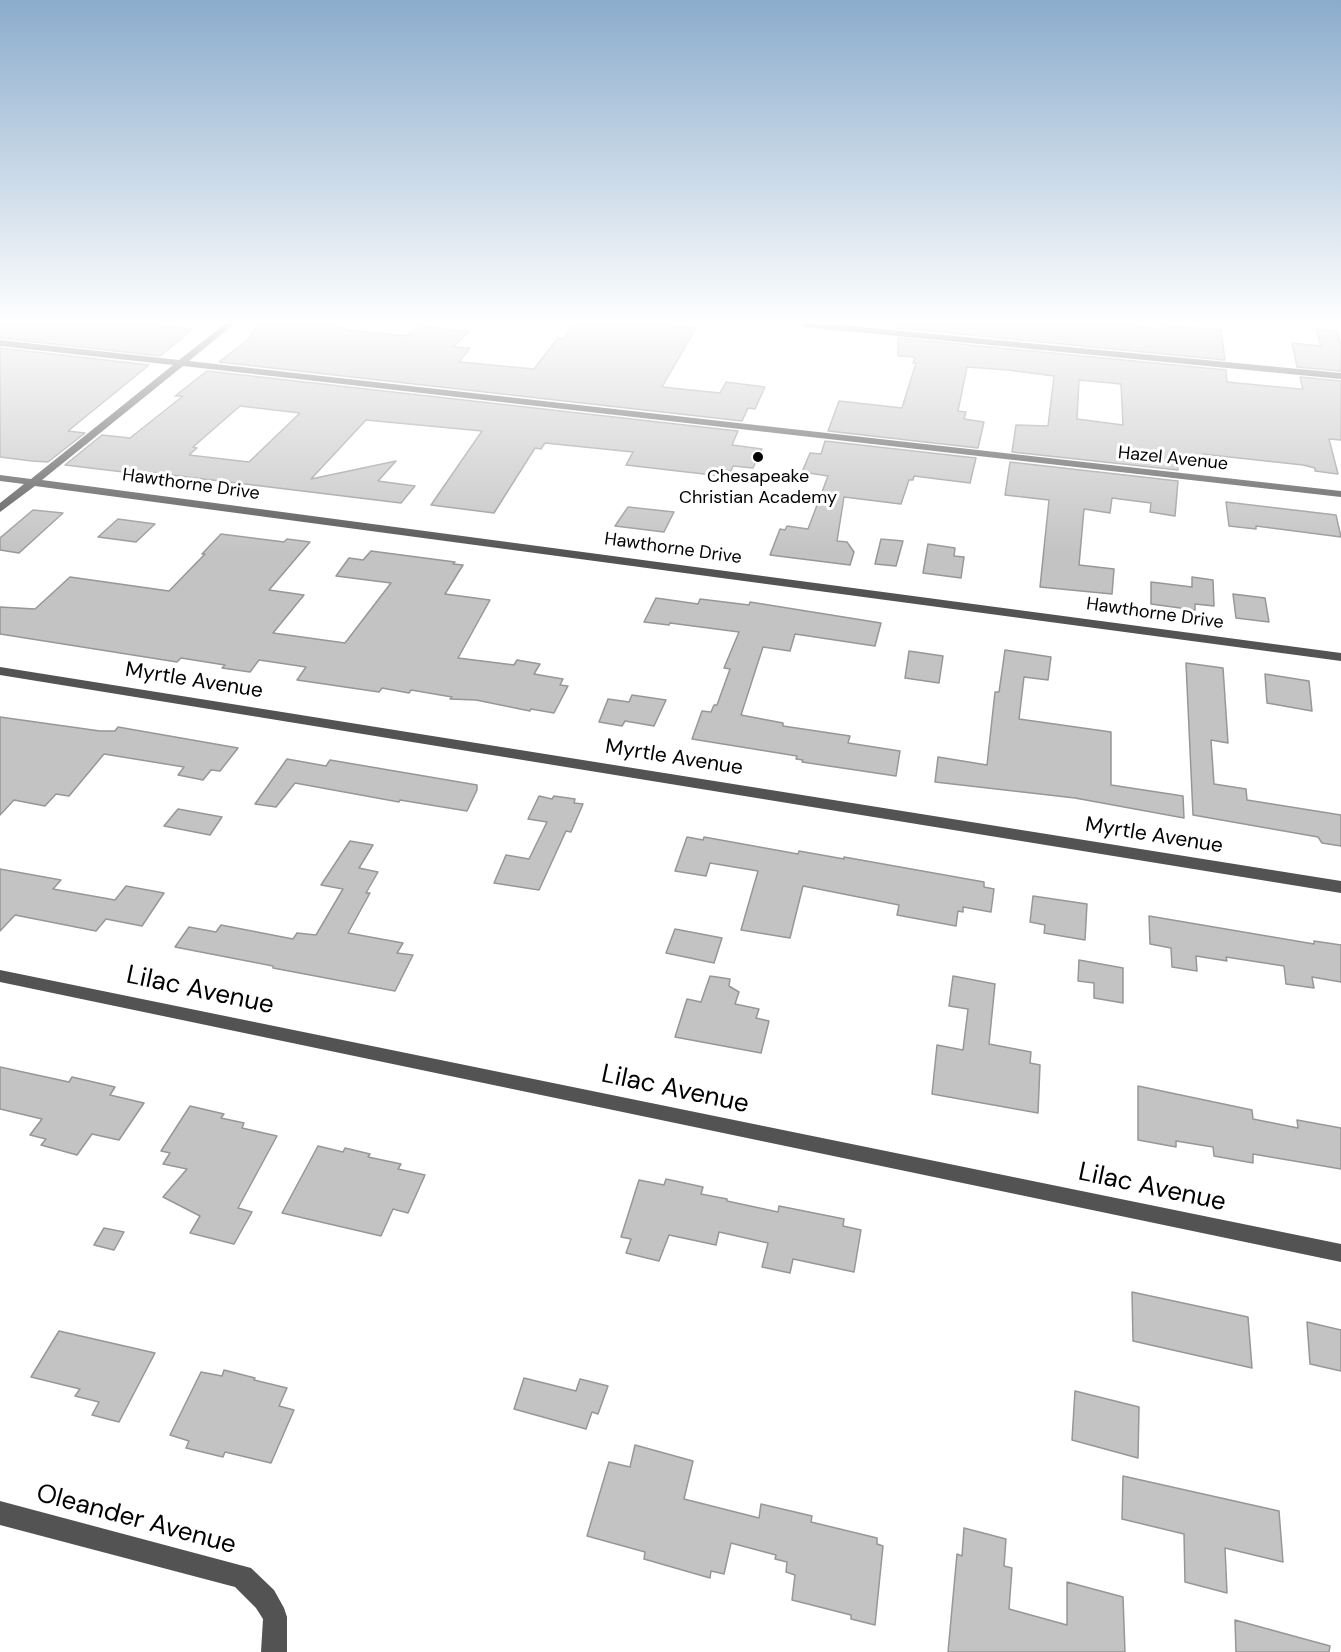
<!DOCTYPE html>
<style>
body{margin:0}
canvas{display:block;background:#fff}
</style>
<canvas width="1341" height="1652"></canvas>
<script>
const ctx = document.querySelector('canvas').getContext('2d');
ctx.lineJoin = 'round';
function paint(path, color) { ctx.fillStyle = color; ctx.fill(path, 'evenodd'); }
const poly = rows => new Path2D(rows.map(r => 'M' + r).join(''));
function strokePath(path, color, width, dash) { ctx.strokeStyle = color; ctx.lineWidth = width; ctx.lineCap = dash ? 'butt' : 'round'; ctx.setLineDash(dash || []); ctx.stroke(path); }
function label(font, color, halo, rows, align = 'center') {
  ctx.font = font + ' "DM Sans",sans-serif'; ctx.lineWidth = 6; ctx.setLineDash([]); ctx.textBaseline = 'middle'; ctx.strokeStyle = halo; ctx.fillStyle = color; for (const [text, x, y, turn = 0] of rows) {
    ctx.save(); ctx.translate(x, y); ctx.rotate((+turn || 0) * Math.PI / 180); ctx.textAlign = isNaN(turn) ? turn : align; if (halo) ctx.strokeText(text, 0, 0); ctx.fillText(text, 0, 0); ctx.restore();
  }
}
const building = poly([
 [7,324,141,324,193,329,160,356,0,338,0,328,7,324],
 [261,324,333,324,330,326,346,328,344,330,407,336,417,325,469,332,453,347,470,348,459,362,534,369,558,338,563,339,575,324,654,324,696,328,662,387,720,393,726,382,765,387,755,409,748,408,742,421,219,362,250,338,251,332,261,324],
 [899,324,1117,324,1158,329,1158,325,1221,330,1225,360,899,328,899,324],
 [1316,329,1337,331,1341,345,1341,371,1297,367,1292,343,1321,346,1316,329],
 [898,338,1226,370,1227,382,1299,389,1303,389,1300,377,1341,381,1341,440,1329,439,1338,474,1315,471,1315,468,1303,465,1202,454,1203,462,1177,459,1178,470,1012,452,1016,425,1048,426,1054,376,1008,370,967,367,958,411,966,412,964,419,984,422,978,448,828,431,839,401,902,408,916,363,913,363,915,357,898,356,898,338],
 [1079,380,1121,384,1123,425,1077,419,1079,380],
 [0,348,149,365,68,431,85,433,48,462,32,461,0,457,0,348],
 [207,371,738,431,732,445,762,449,753,468,733,466,731,471,724,470,721,476,626,465,633,452,545,443,541,449,535,448,494,513,431,505,482,431,366,420,311,479,396,461,378,481,415,486,401,503,146,472,132,473,65,465,102,435,130,438,183,396,175,396,207,371],
 [240,406,300,413,249,462,189,455,197,448,193,447,240,406],
 [825,441,976,458,970,483,914,476,913,480,909,480,901,504,844,497,837,541,847,542,854,552,850,565,770,555,780,529,785,530,787,526,808,529,828,476,802,472,810,453,821,454,825,441],
 [1010,462,1178,481,1175,516,1150,512,1151,503,1112,498,1110,513,1084,509,1079,565,1114,569,1112,594,1040,587,1049,500,1005,495,1010,462],
 [1226,502,1336,515,1341,537,1256,526,1256,529,1229,526,1226,502],
 [628,507,674,512,664,532,615,526,628,507],
 [33,510,63,513,19,553,0,550,0,538,33,510],
 [118,519,155,524,136,542,98,537,118,519],
 [221,534,284,542,287,539,310,542,269,590,304,595,273,633,345,643,391,583,336,576,349,558,363,560,371,551,455,562,453,564,463,565,445,594,490,600,458,658,514,665,517,660,540,664,534,674,563,679,560,685,568,686,554,713,531,709,530,711,476,700,450,699,452,697,411,690,409,693,382,688,379,692,297,680,306,667,259,660,250,672,222,668,225,665,181,658,177,662,0,634,0,607,35,609,70,577,169,591,205,554,202,554,221,534],
 [881,539,903,541,896,566,875,564,881,539],
 [928,544,955,548,954,556,964,557,961,578,923,573,928,544],
 [1192,577,1213,580,1214,606,1195,604,1195,610,1151,604,1151,582,1192,587,1192,577],
 [1233,594,1265,598,1269,622,1236,618,1233,594],
 [656,598,698,604,700,599,749,605,750,602,881,623,875,646,795,634,790,651,763,647,741,715,783,723,783,726,850,736,848,743,900,751,896,776,802,762,803,760,796,759,797,756,692,739,702,711,711,712,714,705,717,705,730,669,724,668,739,632,670,623,669,625,644,622,656,598],
 [1005,650,1051,657,1048,680,1024,677,1019,719,1111,732,1111,785,1183,796,1184,818,1075,798,935,782,938,757,987,765,995,692,999,692,1005,650],
 [909,651,943,656,939,683,905,678,909,651],
 [1186,663,1223,668,1228,743,1211,740,1214,784,1246,789,1247,800,1341,815,1341,846,1322,843,1318,837,1193,815,1186,663],
 [1265,674,1309,681,1312,711,1267,703,1265,674],
 [632,695,666,700,654,726,625,721,622,726,599,722,608,699,629,702,632,695],
 [0,717,100,731,115,731,118,727,238,748,220,771,211,770,203,780,178,775,184,767,104,754,69,796,56,794,45,806,14,800,0,815,0,717],
 [287,759,326,766,330,760,477,785,477,790,467,811,400,800,399,802,295,783,276,807,255,804,287,759],
 [539,796,552,799,554,796,575,799,574,803,583,804,571,832,566,831,539,890,494,883,506,855,529,859,547,822,528,819,539,796],
 [178,809,222,817,210,835,164,826,178,809],
 [687,837,703,840,704,837,798,854,799,851,844,859,844,857,984,882,984,887,994,889,991,912,963,907,963,912,958,911,956,926,897,915,899,905,803,886,790,938,741,930,758,871,710,863,706,876,675,871,687,837],
 [350,841,373,845,359,868,378,872,366,893,370,893,348,933,403,943,397,953,413,955,395,991,273,968,273,966,175,947,189,927,216,932,221,925,293,939,297,933,316,935,343,889,321,885,350,841],
 [0,869,61,880,53,889,115,900,126,886,164,893,142,926,106,919,96,931,15,915,0,931,0,869],
 [1033,896,1087,904,1085,940,1044,933,1045,925,1030,922,1033,896],
 [1149,916,1314,944,1314,941,1341,945,1341,982,1312,977,1314,988,1286,984,1284,966,1226,957,1227,961,1196,956,1197,971,1172,967,1171,948,1150,944,1149,916],
 [675,929,722,938,714,963,666,953,675,929],
 [1079,960,1123,968,1123,1003,1094,998,1094,983,1078,981,1079,960],
 [710,976,730,979,729,986,739,992,735,1004,759,1009,756,1018,769,1021,761,1053,675,1037,687,999,701,1002,710,976],
 [953,976,995,984,989,1044,1031,1052,1030,1063,1040,1065,1038,1113,932,1094,937,1045,963,1050,968,1009,949,1006,953,976],
 [0,1067,69,1082,72,1077,115,1087,110,1095,144,1103,119,1140,92,1134,77,1155,41,1145,46,1139,30,1135,42,1119,0,1109,0,1067],
 [1138,1086,1252,1110,1253,1119,1298,1128,1297,1120,1341,1128,1341,1169,1253,1154,1253,1163,1214,1156,1213,1147,1176,1141,1176,1147,1138,1140,1138,1086],
 [190,1106,224,1114,221,1118,244,1123,242,1128,277,1136,238,1208,252,1212,234,1244,190,1233,200,1216,163,1197,187,1169,163,1164,170,1153,161,1151,190,1106],
 [318,1146,343,1152,345,1148,370,1154,368,1157,401,1164,398,1169,425,1175,408,1213,393,1209,381,1236,282,1213,318,1146],
 [666,1179,703,1187,701,1194,727,1199,727,1201,778,1212,779,1206,844,1219,843,1226,861,1230,854,1272,793,1259,790,1273,762,1267,768,1243,719,1232,716,1245,669,1235,659,1261,626,1253,631,1239,621,1237,639,1180,664,1185,666,1179],
 [104,1228,124,1232,114,1250,94,1245,104,1228],
 [1132,1292,1248,1317,1252,1368,1133,1341,1132,1292],
 [1307,1322,1341,1330,1341,1371,1310,1364,1307,1322],
 [59,1331,155,1353,119,1422,92,1415,99,1402,75,1396,80,1389,31,1377,59,1331],
 [224,1370,255,1378,254,1380,287,1388,279,1406,294,1410,271,1463,225,1452,223,1457,186,1448,189,1441,170,1435,201,1372,222,1376,224,1370],
 [524,1378,576,1391,580,1379,608,1386,598,1414,592,1412,586,1429,514,1409,524,1378],
 [1075,1391,1139,1407,1138,1458,1072,1440,1075,1391],
 [635,1445,693,1461,684,1499,759,1518,761,1504,812,1516,811,1522,877,1538,877,1544,883,1546,875,1625,851,1619,851,1615,792,1600,795,1575,786,1572,787,1562,775,1559,776,1555,731,1543,724,1574,711,1571,710,1578,644,1559,645,1552,587,1536,609,1462,630,1467,635,1445],
 [1123,1476,1279,1511,1283,1562,1225,1548,1227,1593,1185,1582,1184,1534,1122,1519,1123,1476],
 [964,1528,1006,1539,1004,1566,1012,1568,1009,1609,1067,1625,1067,1582,1123,1597,1125,1652,948,1652,957,1554,962,1556,964,1528],
 [1235,1620,1330,1646,1329,1652,1236,1652,1235,1620]
]);
paint(building, '#c3c3c3');
strokePath(building, '#979797', 1.5);
paint(poly([
 [225,324,234,324,189,361,1341,491,1341,497,183,366,42,480,1341,653,1341,661,35,486,0,512,0,503,24,484,0,481,0,475,31,479,173,365,0,346,0,340,179,360,225,324],
 [800,324,829,324,1341,373,1341,379,804,327,800,324],
 [0,667,1341,881,1341,893,0,675,0,667],
 [0,970,1341,1244,1341,1262,0,982,0,970],
 [0,1501,251,1568,274,1590,284,1608,287,1617,287,1652,261,1652,263,1619,256,1608,235,1587,0,1525,0,1501]
]), '#535353');
const sky = ctx.createLinearGradient(0, 0, 0, 555);
sky.addColorStop(0, '#8baccc');
sky.addColorStop(0.58, '#fff');
sky.addColorStop(1, '#ffffff00');
ctx.fillStyle = sky;
ctx.fillRect(0, 0, 1341, 555);
for (const [x, y, r, color] of [
 [758,457,6,"#000"]
]) { const dot = new Path2D(); dot.arc(x, y, r, 0, 2 * Math.PI); ctx.fillStyle = color; ctx.fill(dot); strokePath(dot, '#fff', 2); }
label('18px', '#000', '#fff', [
 ["Hazel Avenue",1173,459,6],
 ["Hawthorne Drive",191,485,8],
 ["Hawthorne Drive",673,549,8],
 ["Hawthorne Drive",1155,614,8]
]);
label('18px', '#000', '#fff', [
 ["Chesapeake",758,477],
 ["Christian Academy",758,498]
]);
label('21px', '#000', '#fff', [
 ["Myrtle Avenue",194,681,9],
 ["Myrtle Avenue",674,758,9],
 ["Myrtle Avenue",1154,836,9]
]);
label('26px', '#000', '#fff', [
 ["Lilac Avenue",200,991,12],
 ["Lilac Avenue",675,1090,12],
 ["Lilac Avenue",1152,1188,12],
 ["Oleander Avenue",136,1520,15]
]);
</script>
